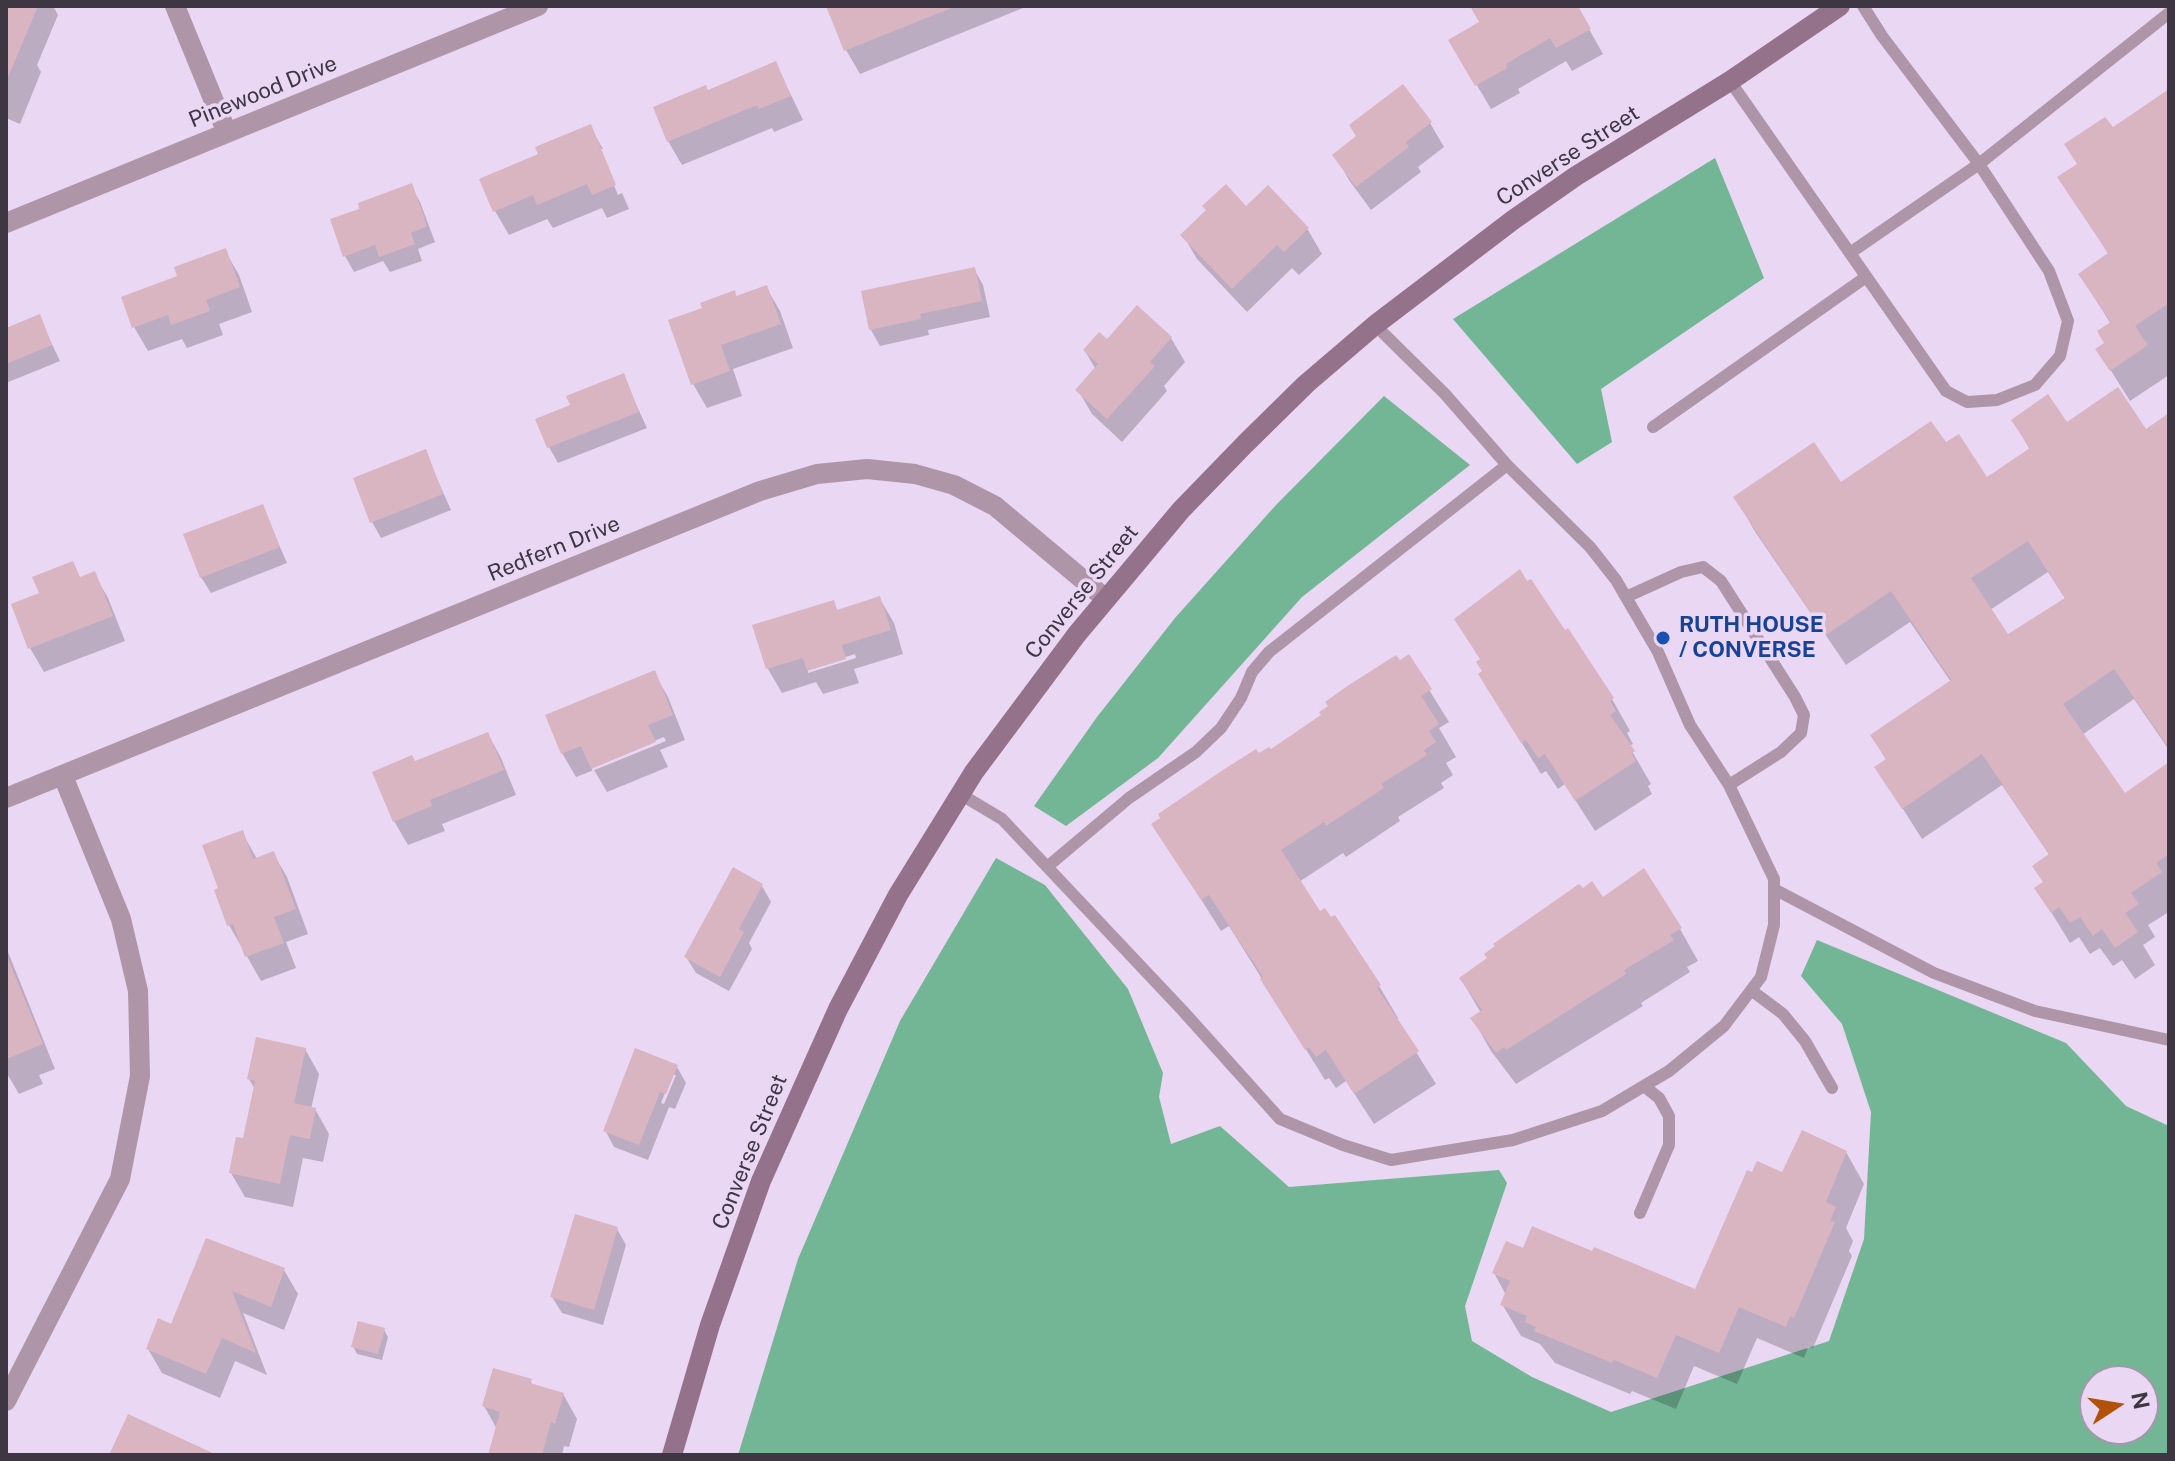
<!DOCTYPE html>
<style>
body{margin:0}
#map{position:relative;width:2175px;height:1461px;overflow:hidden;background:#ead7f3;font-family:"Public Sans",sans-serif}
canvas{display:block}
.frame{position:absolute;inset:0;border:8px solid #3e3642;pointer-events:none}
.north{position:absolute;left:2079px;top:1365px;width:80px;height:80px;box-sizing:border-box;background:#ead7f3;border:2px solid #a597ac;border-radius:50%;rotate:78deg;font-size:22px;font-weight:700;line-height:32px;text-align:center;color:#3e3642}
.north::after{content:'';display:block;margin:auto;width:28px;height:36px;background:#b25209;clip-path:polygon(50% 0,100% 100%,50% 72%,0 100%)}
</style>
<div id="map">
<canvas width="2175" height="1461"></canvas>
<div class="frame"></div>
<div class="north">N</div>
</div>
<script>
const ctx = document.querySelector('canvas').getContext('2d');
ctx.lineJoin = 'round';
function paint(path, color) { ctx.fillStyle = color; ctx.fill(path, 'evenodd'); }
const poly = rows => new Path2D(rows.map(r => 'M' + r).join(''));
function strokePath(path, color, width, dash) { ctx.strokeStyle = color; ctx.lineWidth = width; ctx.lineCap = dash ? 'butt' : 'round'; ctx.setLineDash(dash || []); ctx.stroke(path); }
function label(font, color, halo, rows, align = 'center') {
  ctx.font = font + ' "Public Sans",sans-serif'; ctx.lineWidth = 7; ctx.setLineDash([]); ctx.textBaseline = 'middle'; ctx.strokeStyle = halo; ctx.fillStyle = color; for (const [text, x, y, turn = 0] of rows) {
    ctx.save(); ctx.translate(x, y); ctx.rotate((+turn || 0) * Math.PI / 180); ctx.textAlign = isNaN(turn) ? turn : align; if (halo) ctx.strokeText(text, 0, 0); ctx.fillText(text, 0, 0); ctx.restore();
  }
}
paint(poly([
 [1715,158,1764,278,1601,389,1612,442,1577,464,1453,319],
 [1384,396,1470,465,1302,597,1158,758,1066,826,1034,806,1097,717,1175,618,1276,505],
 [996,858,1045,885,1128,989,1163,1073,1159,1097,1171,1144,1220,1126,1289,1187,1499,1170,1507,1183,1465,1306,1472,1341,1532,1377,1611,1412,1829,1341,1864,1239,1871,1112,1842,1024,1801,976,1817,940,2066,1043,2126,1106,2169,1126,2169,1455,738,1455,798,1259,900,1021],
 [2095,1381,2143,1381,2143,1429,2095,1429]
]), '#72b695');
paint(poly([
 [6,6,53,6,58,15,37,65,41,72,20,124,6,118],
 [832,6,1028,6,860,74,846,50],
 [1482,6,1576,6,1603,54,1572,71,1566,61,1518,89,1520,93,1491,109,1451,41,1482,23],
 [776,64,803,120,774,132,772,128,682,165,668,141,708,92],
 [1403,87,1430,123,1444,147,1418,167,1421,172,1371,210,1349,180,1335,155,1358,138],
 [2169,91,2169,375,2130,401,2098,350,2106,344,2111,324,2080,275,2109,255,2060,178,2078,165,2112,130],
 [590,127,603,149,599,149,618,195,622,193,629,209,607,218,602,208,553,228,547,219,509,235,495,211,541,155],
 [411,186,420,202,435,242,418,249,422,261,390,272,383,261,354,272,345,256],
 [1268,188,1308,230,1322,254,1299,275,1292,268,1247,312,1197,259,1183,235,1207,211,1246,209],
 [225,251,239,275,252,312,219,324,223,335,187,348,182,339,148,351,134,327,180,278],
 [974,269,983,285,990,317,928,330,929,335,880,346,871,330,864,292],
 [766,287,780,311,793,348,733,369,742,396,707,408,693,384,737,298],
 [39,317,60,361,6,383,6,330],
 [1171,338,1185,362,1164,386,1167,391,1122,442,1092,414,1078,390,1096,370,1085,351,1107,342],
 [623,376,647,428,558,463,549,447,573,407],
 [2169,416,2169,750,2134,699,2082,735,2124,796,2169,765,2169,912,2148,925,2155,937,2143,945,2155,965,2135,979,2122,960,2113,966,2100,948,2090,954,2079,937,2070,943,2037,889,2045,883,2050,856,2002,785,1922,839,1877,768,1887,761,1872,736,1951,682,1910,622,1846,665,1754,530,1736,498,1840,485,1946,445,1987,479,2030,450,2013,420,2145,432],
 [2048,572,2066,600,2008,637,1990,610],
 [425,452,451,510,381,538,372,522],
 [262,506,287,563,211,593,201,577],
 [72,563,81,579,94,574,108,598,125,641,44,672,30,648,14,605,41,594],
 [880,599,894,623,903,654,854,669,859,683,823,694,816,682,782,693,768,669,755,627,833,603,838,611],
 [855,654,856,658,808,673,808,669],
 [1408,656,1449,722,1439,728,1456,757,1446,763,1453,775,1441,783,1444,788,1398,817,1400,821,1346,857,1343,853,1299,882,1320,914,1379,986,1398,1018,1396,1020,1436,1084,1374,1124,1346,1081,1336,1088,1329,1078,1325,1080,1229,926,1221,931,1154,825,1259,756,1270,751],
 [654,673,668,697,685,740,660,750,668,767,607,792,594,770,576,777,562,753],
 [664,737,666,741,592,771,592,766],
 [1612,699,1630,731,1627,733,1633,744,1629,746,1651,784,1648,786,1652,794,1595,831,1565,784,1558,789,1546,771,1541,774,1499,706],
 [488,734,501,758,516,795,442,824,445,831,408,845,394,821,415,763],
 [242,832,257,859,273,853,287,877,308,934,286,942,296,968,261,981,229,925,216,891,221,889],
 [762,886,771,902,749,943,752,949,729,991,696,973,686,957],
 [1603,900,1680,929,1698,961,1687,967,1690,972,1641,1003,1643,1006,1516,1084,1491,1051,1473,1019,1481,1013,1461,979],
 [6,947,55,1069,39,1075,43,1084,19,1094,6,1072],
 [305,1049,319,1074,311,1109,315,1109,329,1134,323,1162,303,1158,293,1207,245,1197,231,1173,244,1141,255,1089,249,1079],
 [677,1067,686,1083,675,1109,669,1107,648,1160,614,1147,605,1130],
 [672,1075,676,1075,664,1104,661,1103],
 [1846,1152,1864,1184,1846,1228,1853,1241,1849,1251,1852,1256,1813,1348,1808,1347,1804,1358,1757,1338,1737,1384,1694,1366,1676,1409,1632,1391,1630,1394,1555,1363,1540,1344,1521,1336,1502,1304,1506,1295,1494,1273,1524,1251,1696,1292,1783,1175],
 [617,1229,626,1245,603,1325,562,1313,552,1297],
 [207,1240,284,1270,298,1294,284,1330,243,1313,267,1375,235,1361,220,1398,162,1373,148,1349,172,1326],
 [384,1330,388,1337,382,1360,357,1354,353,1346],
 [530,1381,534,1386,563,1394,577,1419,569,1447,564,1446,562,1455,490,1455,497,1429,484,1406]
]), '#0003');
paint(poly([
 [6,6,38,6,6,82],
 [826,6,954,6,954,7,844,51],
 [1470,6,1578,6,1591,29,1556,48,1550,38,1506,64,1507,68,1475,86,1448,40,1479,22],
 [776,61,791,96,759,109,757,105,667,142,653,107,706,85,708,90],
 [1403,84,1432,122,1406,142,1409,147,1356,187,1332,155,1356,136,1349,125],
 [2169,89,2169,303,2135,326,2148,345,2110,371,2095,349,2104,343,2097,331,2111,322,2078,274,2108,253,2057,177,2077,164,2064,144,2105,117,2113,127],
 [591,124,616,185,592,195,587,184,537,205,533,195,493,212,479,179,538,154,535,147],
 [412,183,427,226,411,233,415,244,379,257,375,245,343,257,330,219,359,209,358,203],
 [1226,184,1246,206,1268,185,1309,228,1284,252,1277,245,1232,289,1180,235,1206,210,1202,206],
 [226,248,240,287,206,300,210,311,171,325,168,315,132,328,121,297,177,276,174,267],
 [975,267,982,301,920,314,921,319,869,330,861,291],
 [767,285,781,324,721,345,730,371,691,385,668,320,702,308,700,303,735,290,736,296],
 [1137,305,1172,337,1150,362,1155,366,1107,419,1075,390,1098,364,1083,350,1099,332,1107,339],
 [40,314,52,345,6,364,6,328],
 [624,373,639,412,547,448,535,419,570,405,566,396],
 [2118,387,2146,429,2169,413,2169,748,2114,669,2063,704,2125,793,2169,762,2169,854,2156,863,2162,872,2131,893,2139,904,2125,913,2138,932,2115,948,2102,929,2093,936,2080,917,2070,923,2059,907,2051,913,2034,888,2043,882,2032,866,2049,854,1982,754,1902,809,1874,767,1886,759,1870,735,1951,680,1891,591,1826,635,1733,497,1814,442,1841,482,1931,421,1946,442,1959,434,1987,477,2030,448,2011,420,2048,394,2067,422],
 [2028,541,2065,598,2008,634,1971,578],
 [426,449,443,494,370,523,353,478],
 [263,504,280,547,200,578,183,534],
 [73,561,80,577,95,571,113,616,28,649,11,604,39,593,32,577],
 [1520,569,1527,581,1531,579,1565,630,1568,628,1614,698,1610,701,1616,711,1610,715,1635,751,1631,753,1636,761,1575,801,1545,754,1538,758,1526,740,1521,743,1478,674,1482,671,1476,662,1480,659,1454,619],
 [880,596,891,630,842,645,846,659,807,671,803,658,766,669,752,625,834,600,837,610],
 [1409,654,1432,689,1421,696,1439,724,1429,731,1436,742,1424,750,1427,755,1381,784,1384,788,1326,826,1324,822,1281,850,1320,911,1325,908,1331,917,1335,915,1381,985,1377,988,1419,1051,1354,1094,1326,1050,1316,1057,1309,1047,1305,1050,1260,979,1263,977,1209,895,1201,900,1151,824,1160,818,1158,814,1223,770,1256,749,1259,753,1269,747,1271,749,1321,715,1319,712,1328,706,1325,702,1349,685,1396,655,1400,660],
 [655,670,673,715,648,725,656,742,591,769,581,746,561,754,545,715],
 [488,732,504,770,430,800,432,806,393,822,372,772,412,755,415,761],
 [243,830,253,859,274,851,296,909,274,917,284,943,245,957,233,924,227,926,214,890,218,888,202,845],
 [733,867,763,884,739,929,744,932,720,977,684,957],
 [1644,868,1682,928,1670,935,1674,940,1624,970,1626,974,1506,1050,1504,1047,1496,1053,1470,1018,1482,1010,1459,978,1487,958,1484,954,1495,946,1493,944,1579,884,1583,888,1592,881,1603,897],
 [6,954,43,1044,6,1059],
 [256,1037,306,1048,294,1103,316,1108,310,1139,290,1135,280,1184,229,1173,236,1137,243,1138,255,1081,247,1079],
 [635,1048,678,1065,666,1094,660,1092,639,1145,603,1131],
 [1802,1130,1847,1151,1826,1202,1836,1207,1830,1221,1835,1222,1794,1318,1790,1316,1786,1327,1739,1307,1719,1353,1676,1335,1657,1378,1614,1360,1612,1363,1534,1331,1536,1327,1525,1322,1527,1316,1500,1305,1510,1281,1492,1273,1506,1241,1523,1248,1532,1226,1592,1251,1594,1247,1695,1289,1747,1170,1752,1172,1757,1161,1782,1172],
 [575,1214,618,1227,594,1310,550,1297],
 [206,1238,285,1268,271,1307,232,1291,256,1353,222,1338,206,1374,146,1349,158,1318,171,1324],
 [358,1321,385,1328,378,1354,351,1347],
 [493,1368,532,1379,530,1383,564,1393,555,1424,551,1422,542,1455,488,1455,500,1412,482,1406],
 [128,1414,217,1455,109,1455]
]), '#d8b5c0');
strokePath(poly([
 [1730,81,1946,391,1967,402,1997,400,2035,385,2060,356,2068,321,2049,271,1979,164,1882,36,1863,6],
 [1850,253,1979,164,2169,13],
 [1375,325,1445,394,1507,465,1590,547,1616,580,1658,652,1690,725,1729,785,1774,879,1774,889],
 [1653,427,1866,277],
 [1626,597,1681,572,1703,567,1721,581,1795,697,1804,715,1801,733,1781,752,1729,785],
 [960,794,1002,819,1183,1011,1280,1119,1343,1145,1391,1160,1513,1140,1602,1111,1669,1071,1724,1026,1761,977,1774,925,1774,889,1934,973,2035,1011,2169,1040],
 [1047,867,1129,798,1196,752,1221,728,1241,698,1252,672,1269,652,1507,465],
 [1751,990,1783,1014,1805,1041,1832,1088],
 [1640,1213,1669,1145,1669,1116,1659,1098,1644,1086]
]), '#ae95a7', 12);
strokePath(poly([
 [175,6,227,133],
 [6,223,538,6],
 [6,1401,120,1179,140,1076,138,991,121,919,63,776]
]), '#ae95a7', 20);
strokePath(poly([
 [6,798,760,491,817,474,867,469,915,474,954,485,995,506,1106,599]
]), '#ae95a7', 20);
strokePath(poly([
 [672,1455,710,1325,761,1181,838,1009,898,895,974,772,1077,634,1181,510,1245,444,1306,384,1375,325,1513,220,1576,176,1730,81,1840,6]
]), '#95728c', 20);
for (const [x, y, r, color] of [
 [1663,638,8,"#1a4fb4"]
]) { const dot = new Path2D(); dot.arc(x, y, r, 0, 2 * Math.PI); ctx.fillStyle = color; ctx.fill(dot); strokePath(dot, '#ead7f3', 3); }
label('22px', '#3e3642', '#ead7f3', [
 ["Pinewood Drive",263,92,-22],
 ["Converse Street",1568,156,-33],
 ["Redfern Drive",554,549,-22],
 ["Converse Street",1082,592,-51],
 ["Converse Street",750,1152,-68]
]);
label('bold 22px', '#164399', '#ead7f3', [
 ["RUTH HOUSE",1679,625],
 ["/ CONVERSE",1679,650]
], 'left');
</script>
